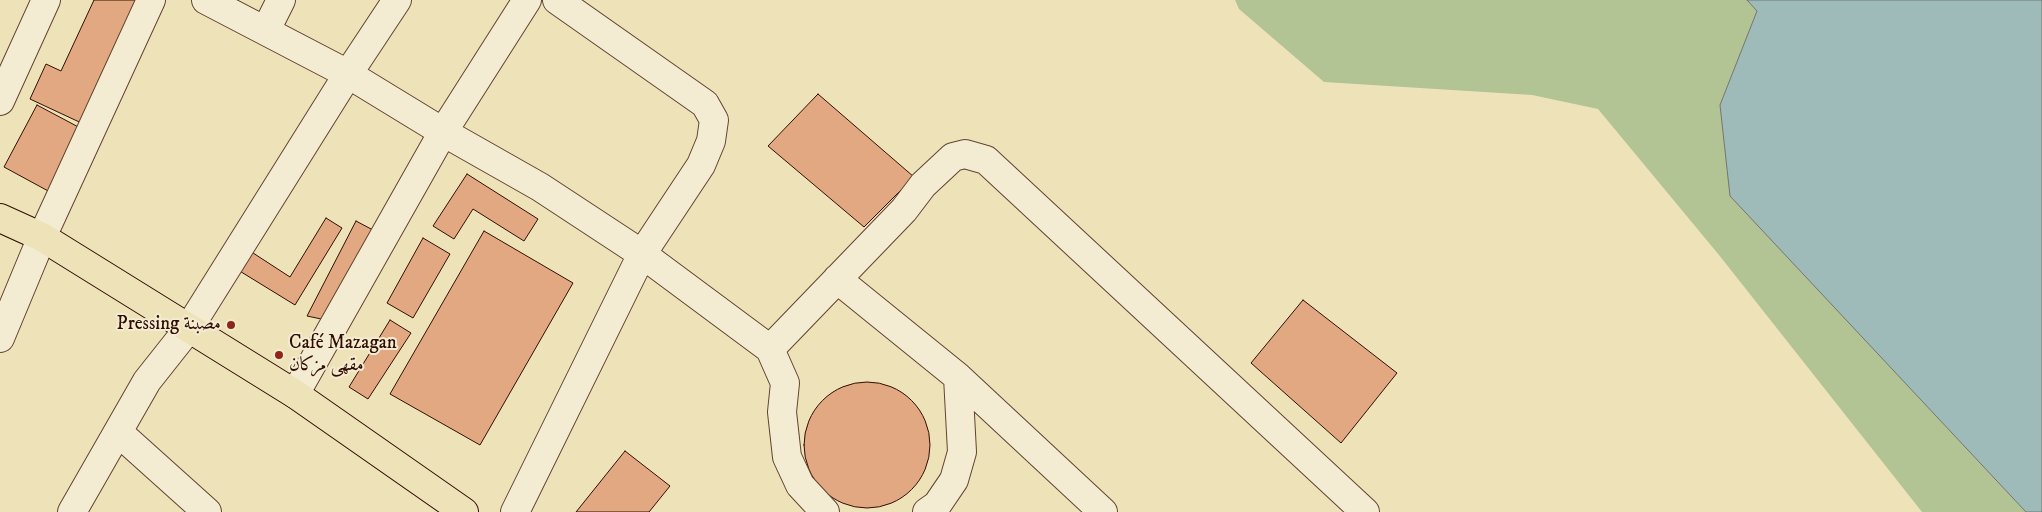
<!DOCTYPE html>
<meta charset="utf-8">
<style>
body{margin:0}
canvas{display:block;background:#eee2b9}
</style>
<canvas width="2042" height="512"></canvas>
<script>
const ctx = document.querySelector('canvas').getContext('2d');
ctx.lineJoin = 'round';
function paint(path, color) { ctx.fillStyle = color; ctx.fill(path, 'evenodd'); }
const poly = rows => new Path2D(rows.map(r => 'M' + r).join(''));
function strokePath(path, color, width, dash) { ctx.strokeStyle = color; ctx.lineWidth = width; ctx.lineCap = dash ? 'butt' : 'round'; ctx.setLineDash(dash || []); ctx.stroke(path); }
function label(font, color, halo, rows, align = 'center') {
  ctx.font = font + ' "IM FELL DW Pica",Amiri,serif'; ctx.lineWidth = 4; ctx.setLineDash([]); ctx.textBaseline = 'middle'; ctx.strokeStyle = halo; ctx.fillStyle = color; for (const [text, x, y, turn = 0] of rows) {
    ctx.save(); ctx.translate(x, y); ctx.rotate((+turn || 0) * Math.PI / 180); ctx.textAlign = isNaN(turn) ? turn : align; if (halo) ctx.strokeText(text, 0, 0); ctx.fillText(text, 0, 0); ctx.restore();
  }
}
paint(poly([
 [1235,0,1747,0,1758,11,1720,105,1731,196,2026,512,1922,512,1719,255,1598,109,1532,95,1324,82,1239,9]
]), '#b3c494');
const water = poly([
 [1747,0,2042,0,2042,512,2026,512,1730,196,1720,105,1757,11,1747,0]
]);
paint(water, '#9ebbba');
strokePath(water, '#727670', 1);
const building = poly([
 [94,0,137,0,90,127,30,99,46,64,61,71,94,0],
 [818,94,914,177,864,227,768,146,818,94],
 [37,105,84,130,50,192,4,167,37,105],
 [467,174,538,219,524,241,473,209,454,239,433,226,467,174],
 [326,218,342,228,295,305,238,270,250,251,290,277,326,218],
 [356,221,373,230,326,320,307,316,356,221],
 [484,231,573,283,480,445,390,394,484,231],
 [423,238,450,254,413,318,387,303,423,238],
 [1303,300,1397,373,1341,443,1251,363,1303,300],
 [390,320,411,333,368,399,349,387,390,320],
 '804 445a63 63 0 1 1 126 0a63 63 0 1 1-126 0Z',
 [625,451,670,486,649,512,576,512,625,451]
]);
paint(building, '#e2a881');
strokePath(building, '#300f02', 1);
const minor = poly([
 [206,0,348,74,443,132,540,187,642,254,770,349,785,383,782,412,787,457,800,485,825,512],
 [266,30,281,0],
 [0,101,46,0],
 [837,279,958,377,1103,512],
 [0,338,42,237,151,0],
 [770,349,904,210,923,185,953,157,965,154,986,160,1365,512],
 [295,394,443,132,527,0],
 [118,432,207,512],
 [72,512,147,381,189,328,348,74,397,0],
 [515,512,642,254,701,165,711,141,714,120,705,104,557,0],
 [927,512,937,505,954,480,962,452,958,377]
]);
const major = poly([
 [0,218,42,237,295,394,464,512]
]);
strokePath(minor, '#604430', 30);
strokePath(major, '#300f02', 30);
strokePath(minor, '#f4ecd2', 28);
strokePath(major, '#eee2b9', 28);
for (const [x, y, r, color] of [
 [231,325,5,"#8f2418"],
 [279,355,5,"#8f2418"]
]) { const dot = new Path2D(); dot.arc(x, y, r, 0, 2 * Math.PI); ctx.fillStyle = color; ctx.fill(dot); strokePath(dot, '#f4ecd2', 2); }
label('19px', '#300f02', '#f4ecd2', [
 ["Pressing مصبنة",221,325],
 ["Café Mazagan",289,344,"left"],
 ["مقهى مزكان",289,366,"left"]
], 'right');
</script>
